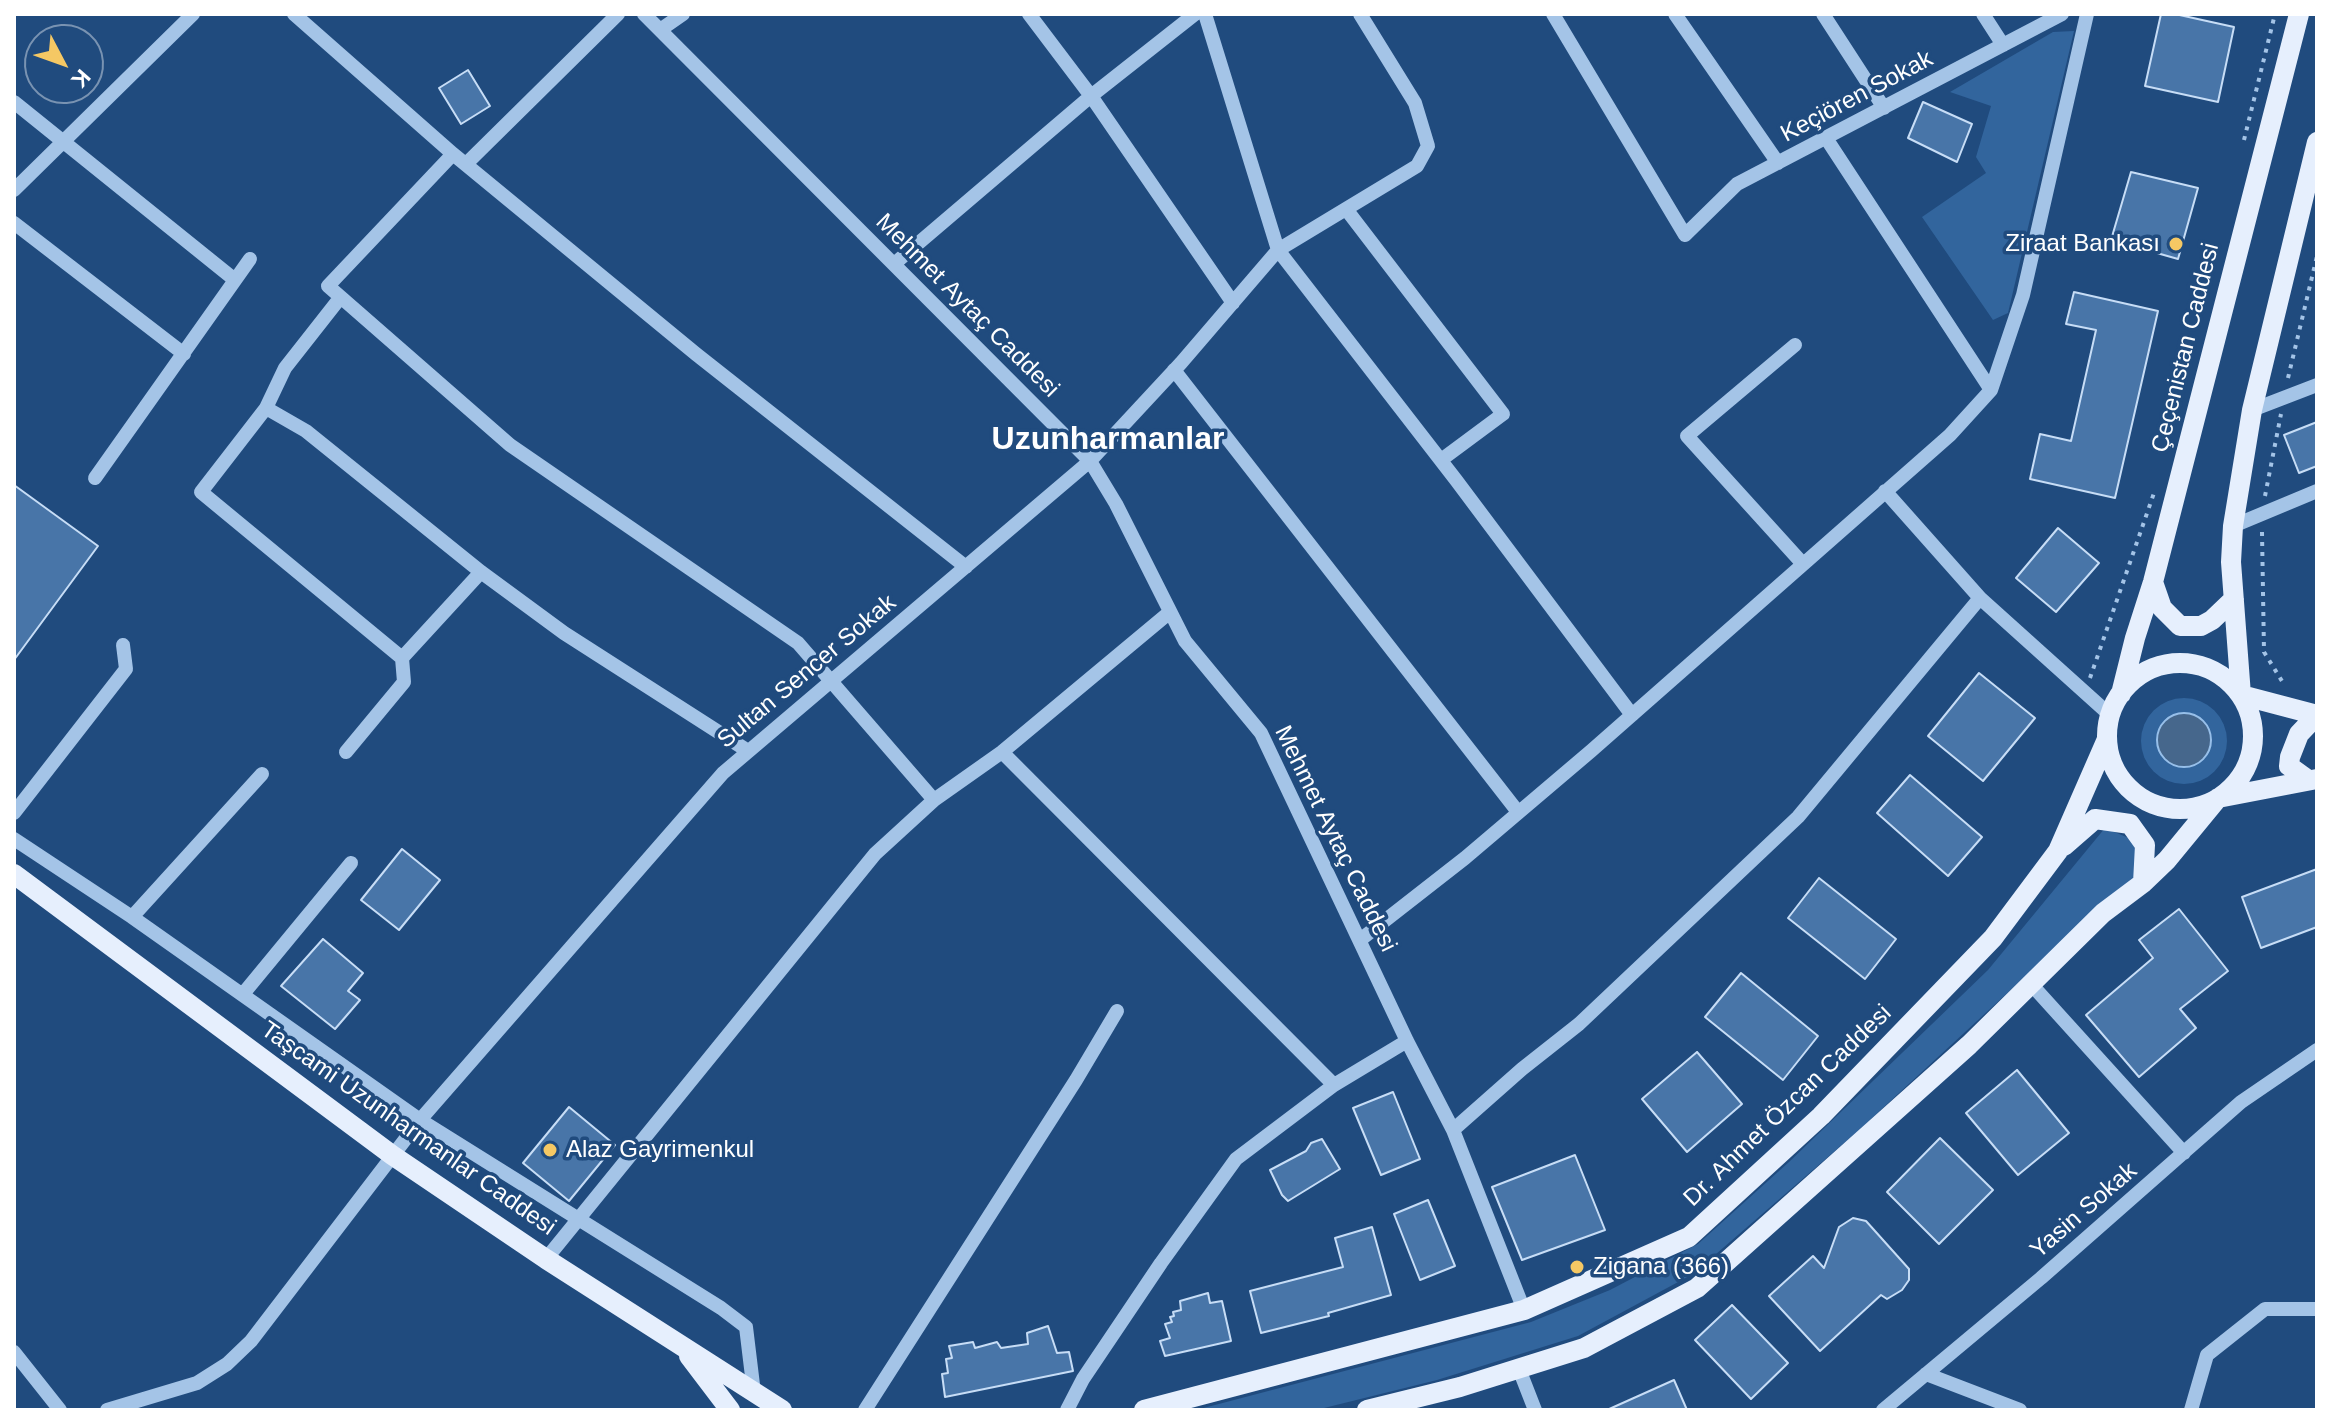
<!DOCTYPE html>
<meta charset="utf-8">
<style>
body{margin:0}
#map{position:relative;width:2331px;height:1424px;overflow:hidden;background:#204b7e;font-family:Arial,sans-serif}
canvas{display:block}
.frame{position:absolute;inset:0;border:16px solid #fff;pointer-events:none}
.north{position:absolute;left:24px;top:24px;width:80px;height:80px;box-sizing:border-box;background:#204b7e;border:2px solid #7993b2;border-radius:50%;rotate:131deg;font-size:22px;font-weight:700;line-height:32px;text-align:center;color:#fff}
.north::after{content:'';display:block;margin:auto;width:28px;height:36px;background:#f5c864;clip-path:polygon(50% 0,100% 100%,50% 72%,0 100%)}
</style>
<div id="map">
<canvas width="2331" height="1424"></canvas>
<div class="frame"></div>
<div class="north">K</div>
</div>
<script>
const ctx = document.querySelector('canvas').getContext('2d');
ctx.lineJoin = 'round';
function paint(path, color) { ctx.fillStyle = color; ctx.fill(path, 'evenodd'); }
const poly = rows => new Path2D(rows.map(r => 'M' + r).join(''));
function strokePath(path, color, width, dash) { ctx.strokeStyle = color; ctx.lineWidth = width; ctx.lineCap = dash ? 'butt' : 'round'; ctx.setLineDash(dash || []); ctx.stroke(path); }
function label(font, color, halo, rows, align = 'center') {
  ctx.font = font + ' Arial,sans-serif'; ctx.lineWidth = 7; ctx.setLineDash([]); ctx.textBaseline = 'middle'; ctx.strokeStyle = halo; ctx.fillStyle = color; for (const [text, x, y, turn = 0] of rows) {
    ctx.save(); ctx.translate(x, y); ctx.rotate((+turn || 0) * Math.PI / 180); ctx.textAlign = isNaN(turn) ? turn : align; if (halo) ctx.strokeText(text, 0, 0); ctx.fillText(text, 0, 0); ctx.restore();
  }
}
paint(poly([
 [2074,31,2008,313,1993,320,1922,217,1986,173,1976,157,1991,106,1950,92,2053,32],
 '2141 741a43 43 0 1 1 86 0a43 43 0 1 1-86 0Z',
 [2105,828,2131,839,2138,855,2140,880,2082,924,1859,1130,1693,1274,1578,1336,1437,1380,1316,1410,1196,1410,1531,1322,1610,1290,1698,1244,1789,1162,1988,970]
]), '#32659d');
const water = poly([
 '2157 740a27 27 0 1 1 54 0a27 27 0 1 1-54 0Z'
]);
paint(water, '#46678c');
strokePath(water, '#97bfe9', 2);
const building = poly([
 [2161,14,2175,14,2234,27,2218,102,2145,86,2161,14],
 [468,70,490,106,461,124,439,88,468,70],
 [1923,102,1972,124,1957,162,1908,138,1923,102],
 [2131,172,2198,188,2178,259,2111,240,2131,172],
 [2074,292,2158,311,2115,498,2030,479,2040,434,2071,441,2096,330,2066,324,2074,292],
 [2317,422,2317,466,2299,473,2284,435,2317,422],
 [14,485,98,546,14,660,14,485],
 [2058,528,2099,563,2056,612,2016,578,2058,528],
 [1979,673,2035,718,1983,781,1928,736,1979,673],
 [1910,775,1982,837,1948,876,1877,813,1910,775],
 [402,849,440,880,399,930,361,900,402,849],
 [2317,869,2317,927,2261,948,2242,897,2317,869],
 [1819,878,1896,939,1865,979,1788,918,1819,878],
 [2179,909,2228,971,2180,1009,2196,1028,2139,1077,2086,1015,2153,958,2139,940,2179,909],
 [323,939,363,973,348,991,360,1000,335,1029,281,986,323,939],
 [1741,973,1818,1036,1783,1080,1705,1017,1741,973],
 [1697,1052,1742,1104,1687,1152,1642,1099,1697,1052],
 [2017,1070,2069,1133,2018,1175,1966,1113,2017,1070],
 [1393,1092,1420,1159,1381,1175,1353,1108,1393,1092],
 [569,1107,615,1145,569,1201,523,1163,569,1107],
 [1940,1138,1993,1190,1939,1244,1887,1192,1940,1138],
 [1322,1139,1340,1169,1288,1201,1282,1195,1270,1170,1306,1151,1311,1143,1322,1139],
 [1575,1155,1605,1230,1522,1260,1492,1187,1575,1155],
 [1428,1200,1455,1266,1420,1280,1394,1214,1428,1200],
 [1853,1218,1866,1221,1909,1269,1909,1280,1902,1290,1887,1299,1881,1295,1820,1351,1769,1296,1813,1256,1824,1268,1839,1227,1853,1218],
 [1372,1227,1391,1295,1328,1313,1329,1316,1261,1333,1250,1291,1343,1267,1335,1238,1372,1227],
 [1208,1293,1210,1303,1222,1301,1231,1341,1165,1356,1160,1341,1170,1338,1165,1324,1172,1322,1170,1317,1174,1316,1173,1312,1181,1310,1180,1301,1208,1293],
 [1732,1305,1788,1363,1751,1399,1695,1340,1732,1305],
 [1048,1326,1057,1353,1069,1352,1073,1371,945,1397,942,1374,948,1373,946,1359,952,1358,949,1346,973,1342,975,1348,997,1342,1001,1348,1028,1344,1027,1333,1048,1326],
 [1674,1380,1687,1410,1607,1410,1674,1380]
]);
paint(building, '#4875a8');
strokePath(building, '#c7ddf6', 2);
strokePath(poly([
 [2244,140,2275,14],
 [2288,378,2317,256],
 [2265,496,2281,414],
 [2262,532,2264,652,2285,686],
 [2090,678,2154,493]
]), '#a4c4e7', 4, [4, 6]);
strokePath(poly([
 [294,14,453,154,696,354,966,567],
 [644,14,1090,461,1116,504,1185,641,1261,733,1407,1041,1453,1130,1524,1310],
 [1029,14,1091,96,1233,303],
 [1205,14,1278,250,1456,480,1632,715],
 [1553,14,1685,235,1737,184,2062,14],
 [1675,14,1778,163],
 [1823,14,1884,108],
 [1983,14,2003,45],
 [660,30,683,14],
 [14,102,235,280],
 [1826,138,1991,390],
 [453,154,328,286,510,445,798,643,934,800],
 [466,164,618,14],
 [14,190,193,14],
 [1346,209,1503,414,1441,460],
 [14,223,184,354],
 [894,264,1091,96,1195,14],
 [340,298,285,368,266,408,201,492,402,658,481,572],
 [1795,345,1687,436,1803,564],
 [1174,370,1518,812],
 [266,408,306,431,481,572,564,633,748,751],
 [2252,410,2317,385],
 [95,478,250,259],
 [1885,491,1980,598,2110,715],
 [2233,526,2317,491],
 [346,752,404,682,402,658],
 [1002,752,1334,1085],
 [14,813,126,669,123,645],
 [14,839,132,917,420,1120,721,1308,746,1327,754,1393],
 [132,917,262,774],
 [1360,940,1465,858,1591,751,1950,435,1991,390,2023,295,2087,14],
 [2031,984,2184,1153],
 [243,994,351,863],
 [1453,1130,1522,1069,1579,1024,1798,817,1980,598],
 [546,1259,875,854,934,800,1002,752,1170,612],
 [14,1352,60,1410],
 [1519,1369,1535,1410],
 [1926,1374,2020,1410],
 [107,1410,197,1383,227,1364,251,1341,420,1120,723,773,1090,461,1181,363,1278,250,1417,166,1428,146,1415,103,1360,14],
 [865,1410,1076,1080,1117,1011],
 [1067,1410,1083,1379,1161,1263,1236,1159,1334,1085,1407,1041],
 [1883,1410,2041,1278,2241,1102,2317,1050],
 [2191,1410,2207,1355,2265,1309,2317,1309]
]), '#a4c4e7', 14);
strokePath(poly([
 [2153,582,2162,608,2180,626,2201,626,2212,620,2234,599],
 '2107 736a73 73 0 1 1 146 0a73 73 0 1 1-146 0Z',
 [2121,694,2135,638,2153,582,2299,14],
 [2241,695,2231,562,2233,526,2252,410,2317,142],
 [2241,695,2317,715],
 [2307,779,2289,766,2290,757,2299,734,2317,715],
 [2064,846,2095,819,2130,824,2145,845,2143,883],
 [14,874,392,1155,546,1259,782,1410],
 [689,1356,730,1410],
 [1144,1410,1524,1310,1689,1237,1821,1116,1993,938,2058,851,2107,739],
 [1367,1410,1460,1387,1584,1348,1697,1288,1969,1045,2103,913,2143,883,2167,860,2218,798,2317,779]
]), '#e6effd', 20);
for (const [x, y, r, color] of [
 [2176,244,8,"#f5c864"],
 [550,1150,8,"#f5c864"],
 [1577,1267,8,"#f5c864"]
]) { const dot = new Path2D(); dot.arc(x, y, r, 0, 2 * Math.PI); ctx.fillStyle = color; ctx.fill(dot); strokePath(dot, '#204b7e', 3); }
label('24px', '#fff', '#204b7e', [
 ["Keçiören Sokak",1857,97,-28],
 ["Mehmet Aytaç Caddesi",967,306,45],
 ["Çeçenistan Caddesi",2186,348,-76],
 ["Sultan Sencer Sokak",807,672,-40],
 ["Mehmet Aytaç Caddesi",1335,839,64],
 ["Dr. Ahmet Özcan Caddesi",1788,1106,-44],
 ["Taşcami Uzunharmanlar Caddesi",408,1129,35],
 ["Yasin Sokak",2084,1211,-41]
]);
label('24px', '#fff', '#204b7e', [
 ["Ziraat Bankası",2160,244,"right"],
 ["Alaz Gayrimenkul",566,1150],
 ["Zigana (366)",1593,1267]
], 'left');
label('bold 32px', '#fff', '#204b7e', [
 ["Uzunharmanlar",1108,440]
]);
</script>
